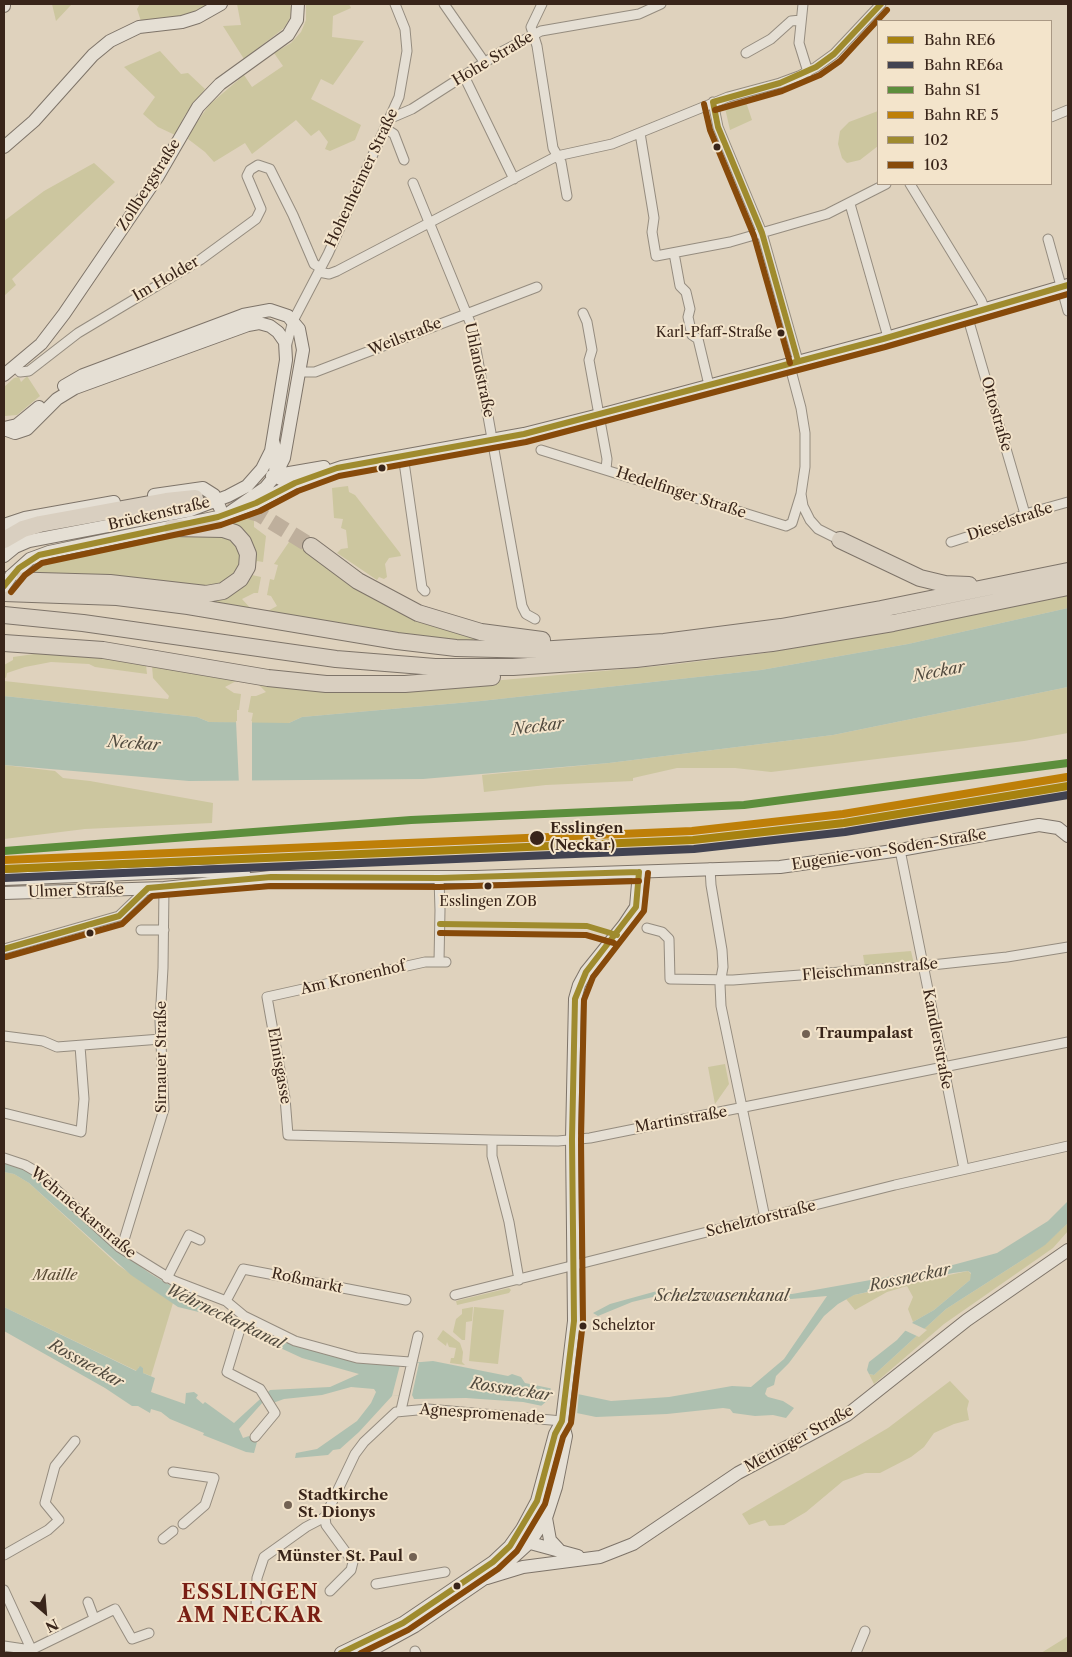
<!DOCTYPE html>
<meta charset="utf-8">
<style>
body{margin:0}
#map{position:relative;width:1072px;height:1657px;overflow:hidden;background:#dfd2bd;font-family:"Libre Caslon Text",serif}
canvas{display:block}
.frame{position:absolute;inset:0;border:5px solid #39251a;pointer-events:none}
.legend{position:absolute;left:877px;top:20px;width:175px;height:165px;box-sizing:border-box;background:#f3e4cb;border:1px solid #a99884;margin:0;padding:6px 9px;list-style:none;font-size:15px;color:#39251a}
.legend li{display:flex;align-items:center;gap:10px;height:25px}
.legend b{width:25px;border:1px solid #a99884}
.north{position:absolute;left:20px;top:1587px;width:50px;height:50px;-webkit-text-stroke:4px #f3e4cb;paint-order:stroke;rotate:153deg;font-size:14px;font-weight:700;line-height:20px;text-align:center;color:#39251a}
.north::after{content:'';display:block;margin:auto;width:18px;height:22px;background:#39251a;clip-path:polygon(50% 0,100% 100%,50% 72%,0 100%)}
</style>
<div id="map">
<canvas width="1072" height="1657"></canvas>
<div class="frame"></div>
<ul class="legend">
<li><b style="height:6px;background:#a7820f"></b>Bahn RE6</li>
<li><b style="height:6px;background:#424351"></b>Bahn RE6a</li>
<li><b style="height:6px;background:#5c8e3c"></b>Bahn S1</li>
<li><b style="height:6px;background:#be7f08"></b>Bahn RE 5</li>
<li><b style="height:6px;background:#9f8b2e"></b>102</li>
<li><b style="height:6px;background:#874a0a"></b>103</li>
</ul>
<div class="north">N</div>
</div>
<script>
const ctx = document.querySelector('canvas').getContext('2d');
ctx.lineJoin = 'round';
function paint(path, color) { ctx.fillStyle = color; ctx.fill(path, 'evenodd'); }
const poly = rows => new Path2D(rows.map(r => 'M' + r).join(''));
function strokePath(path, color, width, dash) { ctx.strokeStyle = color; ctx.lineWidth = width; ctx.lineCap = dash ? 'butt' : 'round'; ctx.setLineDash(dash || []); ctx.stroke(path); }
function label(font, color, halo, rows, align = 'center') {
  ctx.font = font + ' "Libre Caslon Text",serif'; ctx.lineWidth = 4; ctx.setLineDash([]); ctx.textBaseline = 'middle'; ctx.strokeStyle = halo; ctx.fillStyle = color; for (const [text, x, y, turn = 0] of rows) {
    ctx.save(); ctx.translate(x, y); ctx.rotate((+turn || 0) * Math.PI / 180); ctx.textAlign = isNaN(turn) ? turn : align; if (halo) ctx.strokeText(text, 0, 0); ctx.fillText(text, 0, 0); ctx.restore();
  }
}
paint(poly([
 [52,4,72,4,56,21],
 [140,4,210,4,189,15,141,21,137,9],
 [237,4,290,4,291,9,290,18,284,28,244,59,223,26,241,25],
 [306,4,349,4,351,8,333,16,332,37,364,41,333,85,321,79,311,99,361,125,355,140,330,151,325,149,328,142,319,130,311,136,296,120,252,154,245,143,214,162,205,152,188,139,191,131,209,105,244,75,252,87,283,66,274,53,291,43,301,32,306,20],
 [160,51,181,74,188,73,205,89,185,115,175,135,158,127,143,114,155,97,124,67],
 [745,99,752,120,730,130,725,108],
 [878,111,878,146,860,160,847,163,842,158,838,144,840,131,849,122],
 [94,163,115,182,12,279,16,285,4,296,4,221,44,191],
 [27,376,40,396,17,415,5,416,4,387,14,378,19,377,21,382],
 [348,486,349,492,355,495,400,553,401,556,389,558,385,564,387,577,384,579,379,577,377,580,337,553,341,549,348,548,346,530,341,528,343,519,334,518,332,488],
 [262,504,265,515,254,519,254,527,266,536,263,562,257,561,252,575,261,577,258,593,254,593,242,599,252,610,212,604,203,597,251,563,221,522],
 [198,533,234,538,243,564,219,588,21,576,34,568,57,559],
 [301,540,314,542,308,550,482,640,455,642,266,612,277,606,271,596,267,595,270,579,274,580,278,565,274,564,289,542],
 [1068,595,1068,608,908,644,761,670,481,701,302,717,289,723,251,723,253,713,248,712,251,696,256,696,266,692,257,683,436,686,669,665,765,653,875,634],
 [48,652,80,653,146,665,147,674,95,667,89,664,51,662,25,667,7,673,6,678,4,677,4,665,13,660,13,657],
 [152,666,238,680,225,687,234,693,241,694,239,710,237,710,237,723,209,722,197,717,4,696,4,681,168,699,169,696,153,678],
 [1068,687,1068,733,1024,741,771,772,735,768,677,768,633,778,633,781,546,785,484,792,482,775,609,763,833,735],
 [4,765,55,771,63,778,90,781,213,803,212,823,85,829,4,839],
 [911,951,914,964,865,967,863,955],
 [725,1064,729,1084,715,1104,708,1067],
 [4,1172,14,1174,29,1183,118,1265,173,1303,151,1376,143,1373,143,1368,139,1367,137,1371,4,1307],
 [1068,1223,1068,1231,1053,1248,944,1324,874,1384,869,1374,874,1375,946,1309,1024,1259,1045,1244],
 [968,1271,972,1275,970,1280,934,1310,913,1322,908,1309,913,1297,907,1286,887,1292,855,1310,846,1299,854,1295],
 [509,1288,511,1290,509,1293,457,1305,456,1301],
 [473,1307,472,1321,466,1322,465,1340,462,1340,453,1332,456,1319,462,1314,462,1309],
 [474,1307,504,1310,498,1364,469,1361],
 [443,1330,460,1343,463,1352,462,1362,465,1365,450,1363,451,1358,454,1358,456,1348,449,1347,447,1342,446,1346,437,1339],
 [950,1381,969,1401,967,1409,969,1420,954,1424,934,1433,924,1447,911,1457,880,1473,865,1473,843,1481,806,1512,784,1525,769,1526,765,1520,749,1525,742,1514,888,1428],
 [1068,1636,1068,1653,1041,1653,1062,1640]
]), '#ccc69f');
paint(poly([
 [1068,608,1068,687,833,735,609,763,423,779,189,781,4,765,4,696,197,717,209,722,289,723,302,717,481,701,761,670,908,644],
 [4,1162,18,1166,40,1178,117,1250,151,1274,178,1290,285,1341,315,1351,355,1361,386,1365,433,1361,508,1376,512,1374,521,1377,525,1383,611,1401,669,1397,732,1386,751,1387,784,1359,827,1296,779,1300,657,1296,632,1302,598,1316,593,1313,610,1304,657,1291,792,1294,949,1266,997,1253,1048,1221,1068,1201,1068,1223,1045,1245,1024,1259,946,1309,874,1375,869,1374,867,1370,869,1362,897,1340,913,1322,934,1310,970,1280,971,1273,968,1271,953,1273,854,1295,838,1304,824,1316,789,1363,776,1376,774,1385,767,1388,765,1394,768,1397,783,1401,794,1408,786,1418,773,1415,755,1416,733,1413,730,1409,723,1408,667,1414,596,1417,523,1402,466,1398,414,1399,412,1395,392,1396,359,1432,340,1449,333,1450,328,1455,295,1458,296,1453,317,1449,357,1421,371,1403,376,1392,374,1389,351,1387,322,1395,284,1399,267,1405,263,1402,239,1429,243,1438,249,1436,257,1442,254,1453,246,1452,203,1435,204,1433,170,1419,161,1412,151,1409,150,1413,138,1406,132,1406,105,1388,4,1331,4,1307,136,1371,140,1366,143,1368,143,1373,155,1378,151,1392,185,1404,186,1393,194,1392,198,1395,196,1398,203,1404,205,1402,234,1423,270,1390,330,1387,359,1374,302,1358,207,1314,178,1307,131,1275,29,1183,14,1174,4,1172]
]), '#aec0b0');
paint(poly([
 [236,721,252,721,252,785,239,785],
 [910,1322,927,1330,919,1337,904,1330],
 [419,1363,412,1395,392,1396,400,1365],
 [551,1387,579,1391,577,1415,540,1407,549,1399]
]), '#dfd2bd');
strokePath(poly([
 [204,499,259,514,311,546]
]), '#beaf9c', 16, [16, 8]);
const street = poly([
 [444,4,485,63],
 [542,4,531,27,537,46,553,148,561,162,567,196],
 [803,4,799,43,808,72],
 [746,53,771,39,791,21,801,20],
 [464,76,514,179],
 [713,102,718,127,762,233,798,361],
 [1051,117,1068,110],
 [391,118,412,109,501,52,541,31,639,14,661,4],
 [386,129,394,134,404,160],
 [640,133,654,218,652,232,656,256,730,242,827,214,886,184],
 [413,183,472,327,522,606,526,614,535,619],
 [910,184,981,300,985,310],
 [850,204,888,337],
 [1048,239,1068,311],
 [674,253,680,286,686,292,690,309,688,317,692,335,698,339,709,385],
 [319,272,329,274,337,271,557,156,612,144,728,97,780,83,799,76,816,67,834,54,881,4],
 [583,313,587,322,592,350,589,360,607,459,606,469],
 [967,315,1025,514],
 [286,347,293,321,328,254,399,97,407,51,405,29,395,4],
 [789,363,801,408,805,433,805,467,801,494,803,506,810,520,818,529,840,540],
 [15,366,20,372,29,371,78,333,200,260,256,219,261,209,247,176,250,170,258,165,270,169,293,215,314,264,321,268],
 [300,372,315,372,537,287],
 [541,450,786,526,792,523,801,494],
 [403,455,422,588,425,591],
 [951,542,995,528,1025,514,1068,502],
 [900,850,964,1169],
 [710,868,711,885,722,950,723,967,720,984,721,1006,765,1218],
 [439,878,440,910,439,961],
 [647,928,662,932,669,939,670,979,733,980,922,966,1007,957,1068,947],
 [141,930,164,930],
 [4,949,119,916,148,888],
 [446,962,425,962,267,997,285,1098,288,1135,492,1140,558,1141,590,1138,1068,1042],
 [4,1036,43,1041,57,1047,161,1039],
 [4,1113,81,1132,84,1099,80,1046],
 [492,1140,492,1156,509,1222,519,1280],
 [4,1158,25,1165,37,1172,119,1247,174,1281,226,1301,244,1316,295,1341,357,1358,410,1362],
 [119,1247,124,1240,164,1109,160,1021,163,968,164,888],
 [167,1278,189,1235,200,1240],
 [455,1295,895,1185,1068,1146],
 [226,1301,243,1269,406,1300],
 [244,1316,227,1372,260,1389,275,1413,255,1437],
 [401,1410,418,1336],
 [173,1472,214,1478,205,1505,183,1524],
 [325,1517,326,1525,353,1562,351,1570,330,1591],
 [163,1539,173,1531],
 [4,1555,48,1530,59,1520,45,1503,55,1466,75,1441],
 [376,1584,445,1572],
 [4,1590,33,1653],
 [88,1602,94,1618],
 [256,1605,257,1578,264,1557,306,1527,325,1517,355,1454,364,1442,396,1412,428,1409,562,1421],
 [4,1646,31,1650,115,1609,132,1639,149,1633],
 [415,1651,416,1653],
 [856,1653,865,1631]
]);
const secondary = poly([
 [4,6,4,4],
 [4,147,34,121,93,55,110,41,139,27,182,22,198,17,221,4],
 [4,375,41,344,64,314,158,176,198,107,220,84,288,35,297,20,298,4],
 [64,386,83,375,243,315,270,310,288,316,299,329,303,350,284,458,275,476,265,488,229,513],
 [4,428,17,425,39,407],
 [4,429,15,433,27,429,57,399,75,388,248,325,259,323,270,326,278,332,285,342,286,360,271,451,262,469,247,486,228,496,191,510,29,541,15,547,4,556],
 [273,441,276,452,275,476,288,483,295,483,342,467,524,434,611,412,883,339,1068,285],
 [272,476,324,467],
 [154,495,203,488,214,495,220,508],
 [4,525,25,518,114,502],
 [11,576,30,559,49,552,218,517,256,503,295,483],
 [4,879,200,871,244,873],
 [4,893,164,888,271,877,476,877,780,867,900,850,1039,825,1058,828,1068,836],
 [546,1518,550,1540,562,1553],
 [523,1541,578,1556],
 [487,1578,523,1567,600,1557,633,1544,738,1473,847,1415,967,1320,1068,1250],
 [341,1653,403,1623,493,1562,510,1546,522,1529,537,1501,555,1434,562,1421,574,1321,572,1139,575,999,579,985,586,972,624,925,636,907,639,872],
 [366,1653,415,1626,507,1563,530,1542,546,1518,556,1487,566,1436,562,1421]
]);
const highway = poly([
 [4,540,23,529,40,524,166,501,195,498],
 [840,540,920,578,945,584,969,585],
 [311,546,358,581,418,613,481,632,542,640],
 [4,580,110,583,206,594,223,591,240,579,247,567,248,554,243,542,235,533,223,529,172,528],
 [4,593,117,597,188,606,397,641,456,648,538,650,664,642,781,627,881,609,1068,571],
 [4,615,83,623,336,659,435,667,513,667,636,659,772,643,893,623,1068,587],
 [4,643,103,650,268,678,326,684,405,684,492,677]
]);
strokePath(street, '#958c7f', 11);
strokePath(secondary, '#7e7469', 14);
strokePath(highway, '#7e7469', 18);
strokePath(street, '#e5dfd4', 9);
strokePath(secondary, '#e5dfd4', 12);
strokePath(highway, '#d9cfc0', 16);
const secondaryBridge = poly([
 [4,586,11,576]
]);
strokePath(secondaryBridge, '#7e7469', 14, []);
strokePath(secondaryBridge, '#e5dfd4', 12);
strokePath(poly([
 [713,102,718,127,762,233,798,361],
 [713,102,780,83,816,67,834,54,881,4],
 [4,586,19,568,39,555,218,517,256,503,295,483,337,468,524,434,883,339,1068,285],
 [440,924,587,926,617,935],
 [4,949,119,916,148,888,271,877,439,878,639,872],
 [341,1653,403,1623,493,1562,510,1546,537,1501,555,1434,562,1421,574,1321,572,1139,575,999,586,972,636,907,639,872]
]), '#9f8b2e', 6);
strokePath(poly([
 [704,104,710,130,754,236,790,363],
 [715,110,782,91,820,75,840,61,887,10],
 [11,592,25,575,42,563,221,525,260,511,298,491,339,476,526,442,885,347,1068,294],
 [440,933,586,935,614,943],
 [6,957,122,924,152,896,271,886,439,887,639,881],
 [361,1653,408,1630,498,1569,517,1551,545,1504,563,1437,571,1423,583,1322,581,1139,584,1000,593,977,644,911,648,873]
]), '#874a0a', 6);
strokePath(poly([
 [4,869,693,840,844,823,1068,786]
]), '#a7820f', 8);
strokePath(poly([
 [4,878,694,849,845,832,1068,795]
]), '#424351', 8);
strokePath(poly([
 [4,851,411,820,744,805,1068,763]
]), '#5c8e3c', 8);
strokePath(poly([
 [4,860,692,831,843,814,1067,777]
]), '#be7f08', 8);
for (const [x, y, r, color] of [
 [717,147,4.5,"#39251a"],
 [781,333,4.5,"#39251a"],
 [382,468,4.5,"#39251a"],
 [537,838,8,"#39251a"],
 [488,886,4.5,"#39251a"],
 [90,933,4.5,"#39251a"],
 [806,1034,5,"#736253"],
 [583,1326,4.5,"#39251a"],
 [288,1505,5,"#736253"],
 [413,1557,5,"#736253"],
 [457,1586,4.5,"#39251a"]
]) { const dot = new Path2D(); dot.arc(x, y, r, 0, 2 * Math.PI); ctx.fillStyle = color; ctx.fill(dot); strokePath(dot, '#f3e4cb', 2); }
label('14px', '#39251a', '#f3e4cb', [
 ["Karl-Pfaff-Straße",772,333],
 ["Esslingen ZOB",488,902,"center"],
 ["Schelztor",592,1326,"left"]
], 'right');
label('15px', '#39251a', '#f3e4cb', [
 ["Hohe Straße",493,59,-31],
 ["Hohenheimer Straße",362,178,-65],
 ["Zollbergstraße",149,185,-58],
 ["Im Holder",166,279,-30],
 ["Weilstraße",405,337,-22],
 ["Uhlandstraße",479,370,78],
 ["Ottostraße",996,414,74],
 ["Hedelfinger Straße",681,493,18],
 ["Brückenstraße",159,514,-13],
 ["Dieselstraße",1010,522,-19],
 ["Eugenie-von-Soden-Straße",889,850,-9],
 ["Ulmer Straße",76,891,-2],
 ["Fleischmannstraße",870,970,-5],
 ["Am Kronenhof",353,978,-13],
 ["Kandlerstraße",937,1039,79],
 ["Sirnauer Straße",162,1057,-90],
 ["Ehnisgasse",279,1066,80],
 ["Martinstraße",681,1120,-10],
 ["Wehrneckarstraße",83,1213,40],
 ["Schelztorstraße",761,1219,-14],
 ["Roßmarkt",307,1281,12],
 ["Agnespromenade",482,1414,4],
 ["Mettinger Straße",799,1439,-29]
]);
label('bold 15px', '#39251a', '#f3e4cb', [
 ["Esslingen",550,829],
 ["(Neckar)",550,846]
], 'left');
label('bold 15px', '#39251a', '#f3e4cb', [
 ["Traumpalast",816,1034],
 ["Stadtkirche",298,1496],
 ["St. Dionys",298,1513],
 ["Münster St. Paul",403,1557,"right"]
], 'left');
label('italic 15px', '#5a4b35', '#f3e4cb', [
 ["Maille",55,1276]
]);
label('italic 16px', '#514a3e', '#f3e4cb', [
 ["Neckar",939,672,-11],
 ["Neckar",538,727,-7],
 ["Neckar",134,744,4],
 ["Rossneckar",910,1278,-12],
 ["Schelzwasenkanal",722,1296],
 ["Wehrneckarkanal",225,1317,26],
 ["Rossneckar",86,1364,29],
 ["Rossneckar",511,1390,9]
]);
ctx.letterSpacing = '1px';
label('bold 20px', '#7a1f14', '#f3e4cb', [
 ["ESSLINGEN",250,1593],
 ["AM NECKAR",250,1616]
]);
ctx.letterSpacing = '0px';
</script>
